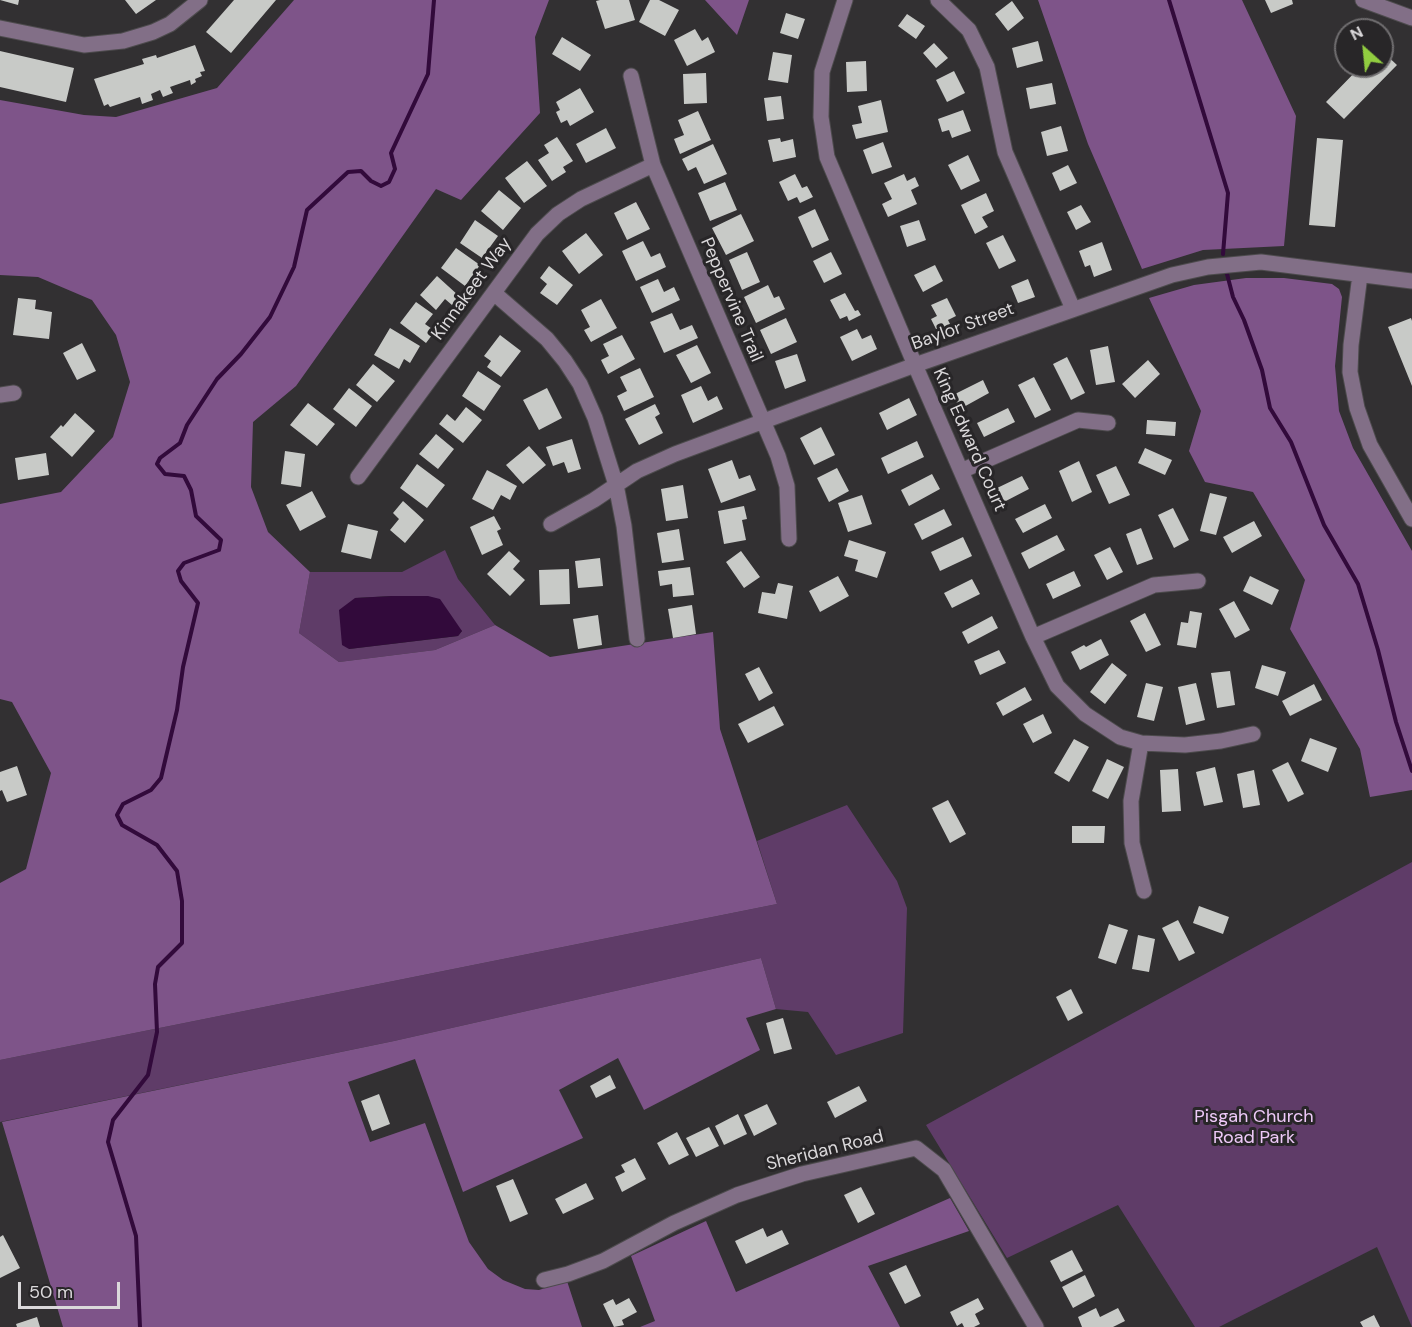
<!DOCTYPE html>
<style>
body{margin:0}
#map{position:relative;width:1412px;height:1327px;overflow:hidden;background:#323032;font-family:"DM Sans",sans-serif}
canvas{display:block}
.north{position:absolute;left:1334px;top:18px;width:60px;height:60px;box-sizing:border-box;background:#282628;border:2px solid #706e70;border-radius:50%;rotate:333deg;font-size:16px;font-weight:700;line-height:24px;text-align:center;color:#dbd9db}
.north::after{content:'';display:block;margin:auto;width:21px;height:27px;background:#91cd40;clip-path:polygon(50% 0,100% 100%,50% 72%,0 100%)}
.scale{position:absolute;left:18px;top:1282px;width:102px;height:27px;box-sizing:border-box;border:3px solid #dbd9db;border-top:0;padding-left:8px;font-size:18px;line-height:21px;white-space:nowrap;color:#dbd9db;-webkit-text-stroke:4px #282628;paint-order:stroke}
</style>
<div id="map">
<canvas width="1412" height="1327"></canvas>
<div class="north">N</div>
<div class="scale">50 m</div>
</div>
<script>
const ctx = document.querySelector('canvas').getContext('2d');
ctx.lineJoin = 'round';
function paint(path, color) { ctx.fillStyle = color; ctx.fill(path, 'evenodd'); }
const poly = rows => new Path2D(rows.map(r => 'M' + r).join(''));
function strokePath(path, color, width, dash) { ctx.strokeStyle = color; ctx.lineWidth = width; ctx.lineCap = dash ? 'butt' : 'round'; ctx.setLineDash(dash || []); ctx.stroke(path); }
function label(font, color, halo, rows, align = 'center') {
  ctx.font = font + ' "DM Sans",sans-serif'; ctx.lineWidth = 6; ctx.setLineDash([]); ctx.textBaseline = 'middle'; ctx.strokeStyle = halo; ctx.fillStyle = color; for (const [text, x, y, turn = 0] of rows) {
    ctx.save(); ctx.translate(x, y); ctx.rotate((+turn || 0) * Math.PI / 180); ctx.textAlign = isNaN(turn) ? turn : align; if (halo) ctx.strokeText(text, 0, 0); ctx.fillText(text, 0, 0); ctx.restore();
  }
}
paint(poly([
 [445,550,458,579,495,625,435,650,339,662,299,633,310,572,402,572],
 [392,596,406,597,462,631,458,636,349,649,355,598],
 [847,805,897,881,907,908,903,1033,836,1055,808,1012,776,1009,761,958,394,1041,0,1122,0,1060,777,904,757,841],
 [1412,862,1412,1327,1377,1247,1219,1327,1195,1327,1118,1205,1007,1258,926,1125]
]), '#5f3c68');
paint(poly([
 [294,0,549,0,535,37,540,113,461,200,436,189,296,386,253,422,251,487,268,532,310,572,299,633,339,662,435,650,495,625,550,657,713,632,720,729,777,904,0,1060,0,883,26,869,51,773,12,702,0,699,0,504,61,492,113,437,130,382,116,335,92,300,38,277,0,275,0,100,84,115,116,117,217,88],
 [705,0,749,0,737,35],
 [1038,0,1242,0,1296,116,1284,246,1203,250,1142,269,1088,144],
 [1246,278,1284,278,1332,284,1339,289,1342,297,1335,366,1339,411,1353,448,1412,551,1412,790,1370,797,1360,749,1290,629,1305,580,1253,492,1205,482,1189,451,1201,411,1149,298,1194,285],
 [761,958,776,1009,746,1018,760,1050,644,1110,618,1058,559,1090,583,1138,463,1192,415,1059,348,1082,370,1142,425,1123,469,1242,488,1269,503,1280,525,1289,539,1290,567,1281,582,1327,63,1327,2,1122,394,1041],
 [950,1198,969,1231,868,1266,900,1327,640,1327,655,1321,631,1256,706,1221,736,1292]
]), '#7e5489');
paint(poly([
 [392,596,428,596,440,599,462,631,458,636,349,649,342,645,339,610,355,598]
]), '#320a3b');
strokePath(poly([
 [1169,0,1228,193,1223,254],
 [1227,274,1233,297,1244,320,1262,370,1270,408,1291,442,1324,525,1358,584,1378,650,1396,722,1412,771],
 [140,1327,136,1236,108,1142,113,1120,148,1075,157,1032,155,984,158,967,182,943,182,901,177,871,157,845,122,825,117,815,123,804,151,790,161,778,177,710,183,667,198,603,181,581,178,571,184,563,219,550,221,540,196,516,191,490,184,476,165,474,157,464,160,458,180,443,187,425,217,379,241,354,270,317,294,267,307,210,348,172,361,171,371,181,381,186,389,182,395,169,391,153,428,74,434,0]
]), '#320a3b', 4);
paint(poly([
 [0,0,19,0,18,5],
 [125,0,156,0,136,14],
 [234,0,276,0,231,53,206,32],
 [600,0,629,0,635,20,605,29,596,1],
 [650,0,659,0,679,10,665,36,639,22],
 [1265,0,1292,0,1293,4,1271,13],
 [1012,1,1024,18,1008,31,995,14],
 [786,13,805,19,798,39,780,33],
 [907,14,925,26,916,39,898,26],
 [695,29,702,41,708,37,715,52,687,66,674,40],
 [562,37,591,55,580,71,552,54],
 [1038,41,1043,61,1017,68,1012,48],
 [934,43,948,58,936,68,923,53],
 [195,45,205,71,200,72,202,76,195,79,196,82,191,85,190,80,170,87,173,93,163,97,160,90,151,94,153,100,142,104,140,97,110,107,108,104,104,106,94,79,144,64,142,59,156,55,157,58],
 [0,51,74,68,66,102,0,87],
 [1382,51,1397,65,1344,119,1326,102,1361,66,1382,66],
 [773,52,792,55,788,83,768,80],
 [866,61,867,91,847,92,846,62],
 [954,71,965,93,947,102,936,80],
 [706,73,707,103,684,104,683,74],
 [1052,83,1056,104,1030,109,1026,88],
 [580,88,594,112,570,126,567,120,561,123,556,112,560,110,556,102],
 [781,96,784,119,767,121,764,98],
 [881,100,888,132,856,139,852,125,862,123,858,106],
 [963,110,971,131,952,138,949,130,942,132,938,119],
 [698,111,711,140,680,154,674,139,684,135,678,120],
 [1061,126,1068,151,1047,156,1041,132],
 [606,128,616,148,586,163,576,144],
 [557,137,573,161,563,167,566,172,552,181,538,160,549,153,544,145],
 [780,138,781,142,793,139,796,157,773,162,768,140],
 [1317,138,1343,140,1335,227,1309,225],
 [883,142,892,167,872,174,863,150],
 [713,144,727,174,704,184,696,167,688,171,682,159],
 [968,155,980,181,961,190,948,165],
 [527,161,547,186,524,203,505,178],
 [1068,165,1077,183,1060,191,1052,173],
 [795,174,802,188,807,186,813,197,800,203,797,197,788,201,779,182],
 [904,174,907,181,915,177,919,186,911,190,917,204,888,217,882,204,892,199,884,183],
 [725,182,737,210,710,221,698,193],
 [499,190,521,208,503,230,481,211],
 [986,193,994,211,982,217,988,227,975,234,961,205],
 [636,202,650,229,627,240,614,213],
 [1081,205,1091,222,1076,230,1067,212],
 [815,209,829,240,812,248,798,217],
 [741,214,754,241,726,255,712,228],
 [475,220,498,236,482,258,460,243],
 [919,220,926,240,907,247,900,226],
 [586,233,603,255,579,274,562,251],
 [1003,235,1016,261,999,269,986,243],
 [643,241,651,257,660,253,666,267,636,281,622,251],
 [1102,242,1112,270,1094,277,1090,265,1085,267,1079,251],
 [456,248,480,265,465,286,441,268],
 [747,252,760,282,742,290,729,260],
 [831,252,842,274,824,283,813,261],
 [935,265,943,281,923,292,914,275],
 [549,266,573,285,557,305,540,293,547,284,540,278],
 [437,276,459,296,452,305,445,299,436,310,420,295],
 [658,279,664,292,674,287,680,300,652,313,640,287],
 [1028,279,1035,297,1018,303,1011,286],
 [768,285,774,298,779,296,785,309,756,323,744,297],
 [845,293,855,311,858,310,861,315,849,321,847,316,840,319,830,300],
 [18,298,36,300,35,309,52,312,49,339,13,335],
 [947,298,956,316,948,320,950,324,937,331,931,319,937,316,931,305],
 [601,299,617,328,591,342,584,330,590,327,581,310],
 [416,302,433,314,425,324,435,331,426,343,400,323],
 [672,313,680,330,692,325,698,338,664,353,650,322],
 [786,318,797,342,771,354,760,330],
 [1411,318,1412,321,1412,386,1388,327],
 [390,328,420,346,410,363,404,359,399,369,374,355],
 [857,329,862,339,871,335,877,349,852,361,840,337],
 [500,335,521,351,501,377,487,367,491,361,484,356],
 [622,335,635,359,608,374,601,360,609,356,603,344],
 [82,343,96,371,77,380,63,353],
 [697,345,711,373,691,383,676,355],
 [1108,346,1115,382,1096,385,1090,350],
 [797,354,806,381,785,389,775,361],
 [1067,357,1085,393,1071,400,1053,364],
 [1148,360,1160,374,1135,398,1122,384],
 [373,364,395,381,377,402,356,385],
 [640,368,654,397,624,411,617,396,627,391,620,377],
 [478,371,501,386,484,411,462,396],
 [1034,377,1051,410,1035,418,1018,385],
 [983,380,989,393,960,409,953,395],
 [701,386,708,401,717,396,723,409,693,423,681,395],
 [349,388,372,406,356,427,333,409],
 [547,388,562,418,539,430,523,400],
 [909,398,917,415,887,430,879,413],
 [308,403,335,424,317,446,290,425],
 [655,404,660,414,655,417,663,433,639,445,625,419],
 [466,407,482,420,463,443,439,424,447,414,455,421],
 [1008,408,1015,422,984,437,977,423],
 [75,413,95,431,72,457,50,437,61,425,63,427],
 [1147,420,1176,422,1175,436,1146,434],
 [821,427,835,455,814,465,800,438],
 [436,434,454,449,438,469,419,454],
 [572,439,581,469,568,473,564,462,553,466,546,447],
 [917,441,924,457,888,474,881,458],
 [529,446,546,465,523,484,506,465],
 [1145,448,1172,460,1165,475,1138,463],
 [285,451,305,454,301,487,281,484],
 [46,453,49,475,18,480,15,458],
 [732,460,739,479,750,475,756,490,721,503,708,469],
 [1079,461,1092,492,1072,502,1059,471],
 [417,464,445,485,427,508,400,488],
 [1116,466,1130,495,1109,504,1096,475],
 [837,468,849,491,829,502,817,478],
 [487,470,517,486,510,500,501,495,493,510,472,499],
 [932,474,940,489,909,506,901,490],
 [1022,476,1029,489,1002,503,995,489],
 [683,485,688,518,666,521,661,489],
 [312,491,326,517,300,531,286,505],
 [1210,493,1227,497,1216,535,1200,531],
 [862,495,872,524,848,532,838,503],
 [403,501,424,520,405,543,390,530,399,519,393,513],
 [1045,504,1052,518,1023,533,1015,519],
 [744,506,747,519,742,520,746,540,724,544,718,511],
 [1173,508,1189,540,1174,548,1158,515],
 [944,509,952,525,922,540,914,524],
 [494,516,501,529,497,531,503,545,482,555,470,527],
 [1254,521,1262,536,1232,553,1223,537],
 [348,524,378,531,371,559,341,552],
 [1141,528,1153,559,1137,565,1126,534],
 [679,529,684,560,662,563,657,533],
 [1057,535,1065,550,1029,569,1021,553],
 [963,537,972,556,940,571,931,552],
 [849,540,886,552,877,578,855,571,858,560,844,556],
 [1110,547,1123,572,1107,580,1094,555],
 [509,551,520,561,513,569,525,580,510,596,487,574],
 [741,551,760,577,744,588,726,562],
 [600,558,603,586,578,588,575,561],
 [690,567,694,595,673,597,672,584,660,586,658,571],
 [569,569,570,604,540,605,539,570],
 [1074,571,1081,586,1053,599,1046,584],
 [838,576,849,596,820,612,809,591],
 [1250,576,1279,590,1272,605,1243,591],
 [972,579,980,594,952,608,944,593],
 [778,583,793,586,787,619,758,613,762,592,775,594],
 [1234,601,1250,630,1235,638,1219,609],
 [692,605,696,634,673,638,668,609],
 [1190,611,1202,613,1196,648,1177,645,1181,622,1188,623],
 [1145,613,1161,645,1146,652,1130,621],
 [598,615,602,645,578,649,573,619],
 [992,616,998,628,968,644,962,632],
 [1101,639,1109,655,1080,670,1071,652,1084,645,1086,647],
 [999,650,1006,663,980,675,974,661],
 [1112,663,1127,675,1105,704,1090,692],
 [1262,665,1286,672,1278,696,1255,688],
 [759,667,773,693,759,701,745,674],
 [1230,671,1235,705,1217,708,1211,673],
 [1146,683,1163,687,1154,721,1137,717],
 [1196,683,1205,720,1186,725,1178,687],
 [1314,684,1322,700,1290,716,1282,701],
 [1025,687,1032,700,1003,716,996,703],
 [774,706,784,725,748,743,738,724],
 [1043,714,1052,733,1033,743,1023,724],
 [1310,738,1337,748,1328,772,1301,761],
 [1074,739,1089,747,1069,782,1054,773],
 [1107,759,1124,767,1108,799,1092,791],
 [1288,762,1304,794,1288,802,1272,770],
 [17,766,27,795,7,802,2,790,0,791,0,772],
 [1215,767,1223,802,1204,806,1196,772],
 [1178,769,1181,811,1162,812,1160,770],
 [1254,770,1260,805,1243,808,1237,774],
 [948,800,966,834,950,843,932,808],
 [1072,826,1105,826,1104,843,1072,843],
 [1199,906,1229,917,1223,934,1193,923],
 [1178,920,1195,953,1179,961,1162,928],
 [1109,924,1128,930,1116,964,1098,958],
 [1138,935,1155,939,1149,972,1132,969],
 [1071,989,1083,1013,1068,1021,1056,997],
 [783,1018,792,1049,774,1054,766,1023],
 [610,1075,616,1088,596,1098,590,1086],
 [859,1086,867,1101,835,1118,827,1102],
 [379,1094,390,1124,372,1131,361,1101],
 [767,1104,777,1124,754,1136,744,1115],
 [738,1114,747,1134,724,1145,715,1126],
 [709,1127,719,1146,696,1157,686,1138],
 [677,1132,689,1155,669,1165,657,1143],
 [635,1158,646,1179,622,1192,615,1177,625,1172,621,1165],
 [513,1179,528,1214,510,1222,496,1186],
 [586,1183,594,1199,563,1214,555,1199],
 [861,1187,875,1214,858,1223,844,1195],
 [763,1228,767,1237,782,1230,789,1244,746,1264,735,1241],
 [3,1235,20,1268,0,1278,0,1237],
 [1072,1250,1083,1271,1061,1282,1050,1261],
 [906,1265,921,1296,905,1304,889,1273],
 [1085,1275,1095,1296,1073,1308,1062,1287],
 [629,1298,637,1312,622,1320,624,1325,614,1327,603,1304,613,1299,616,1305],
 [978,1298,984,1309,975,1314,980,1324,974,1327,964,1327,962,1323,957,1326,950,1312],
 [1096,1308,1100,1317,1118,1308,1125,1321,1113,1327,1082,1327,1078,1317],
 [1374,1315,1380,1327,1363,1327,1360,1322],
 [37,1317,40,1327,17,1327,16,1324]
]), '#c8cac7');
const minor = poly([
 [845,0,822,72,821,117,827,157,915,365,1033,637,1057,686,1085,714,1120,737,1141,743,1185,745,1221,741,1253,734],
 [938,0,969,30,987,67,1005,152,1073,309],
 [1363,0,1412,18],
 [0,28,84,45,123,41,153,32,170,24,200,0],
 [631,76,653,165,778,456,787,486,789,539],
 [1360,275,1351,345,1350,372,1357,408,1370,445,1412,519],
 [494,293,547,339,565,361,580,384,595,418,616,485,624,526,637,639],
 [0,395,14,393],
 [961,471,1078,420,1108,423],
 [358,477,537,234,558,214,581,199,653,165],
 [551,524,594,500,637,471,675,454,915,365,1172,275,1208,267,1261,262,1412,281],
 [1033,637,1154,585,1198,581],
 [1141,743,1131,801,1132,843,1144,891],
 [544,1280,568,1274,603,1261,674,1223,737,1195,802,1174,916,1148,944,1170,1036,1327]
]);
strokePath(minor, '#4d4b4d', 17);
strokePath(minor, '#826f87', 15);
label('18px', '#dbd9db', '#282628', [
 ["Kinnakeet Way",472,289,-54],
 ["Peppervine Trail",731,300,67],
 ["Baylor Street",963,327,-20],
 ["King Edward Court",969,440,66],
 ["Sheridan Road",825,1151,-14]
]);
label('18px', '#efcaf9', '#282628', [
 ["Pisgah Church",1254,1117],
 ["Road Park",1254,1138]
]);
</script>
